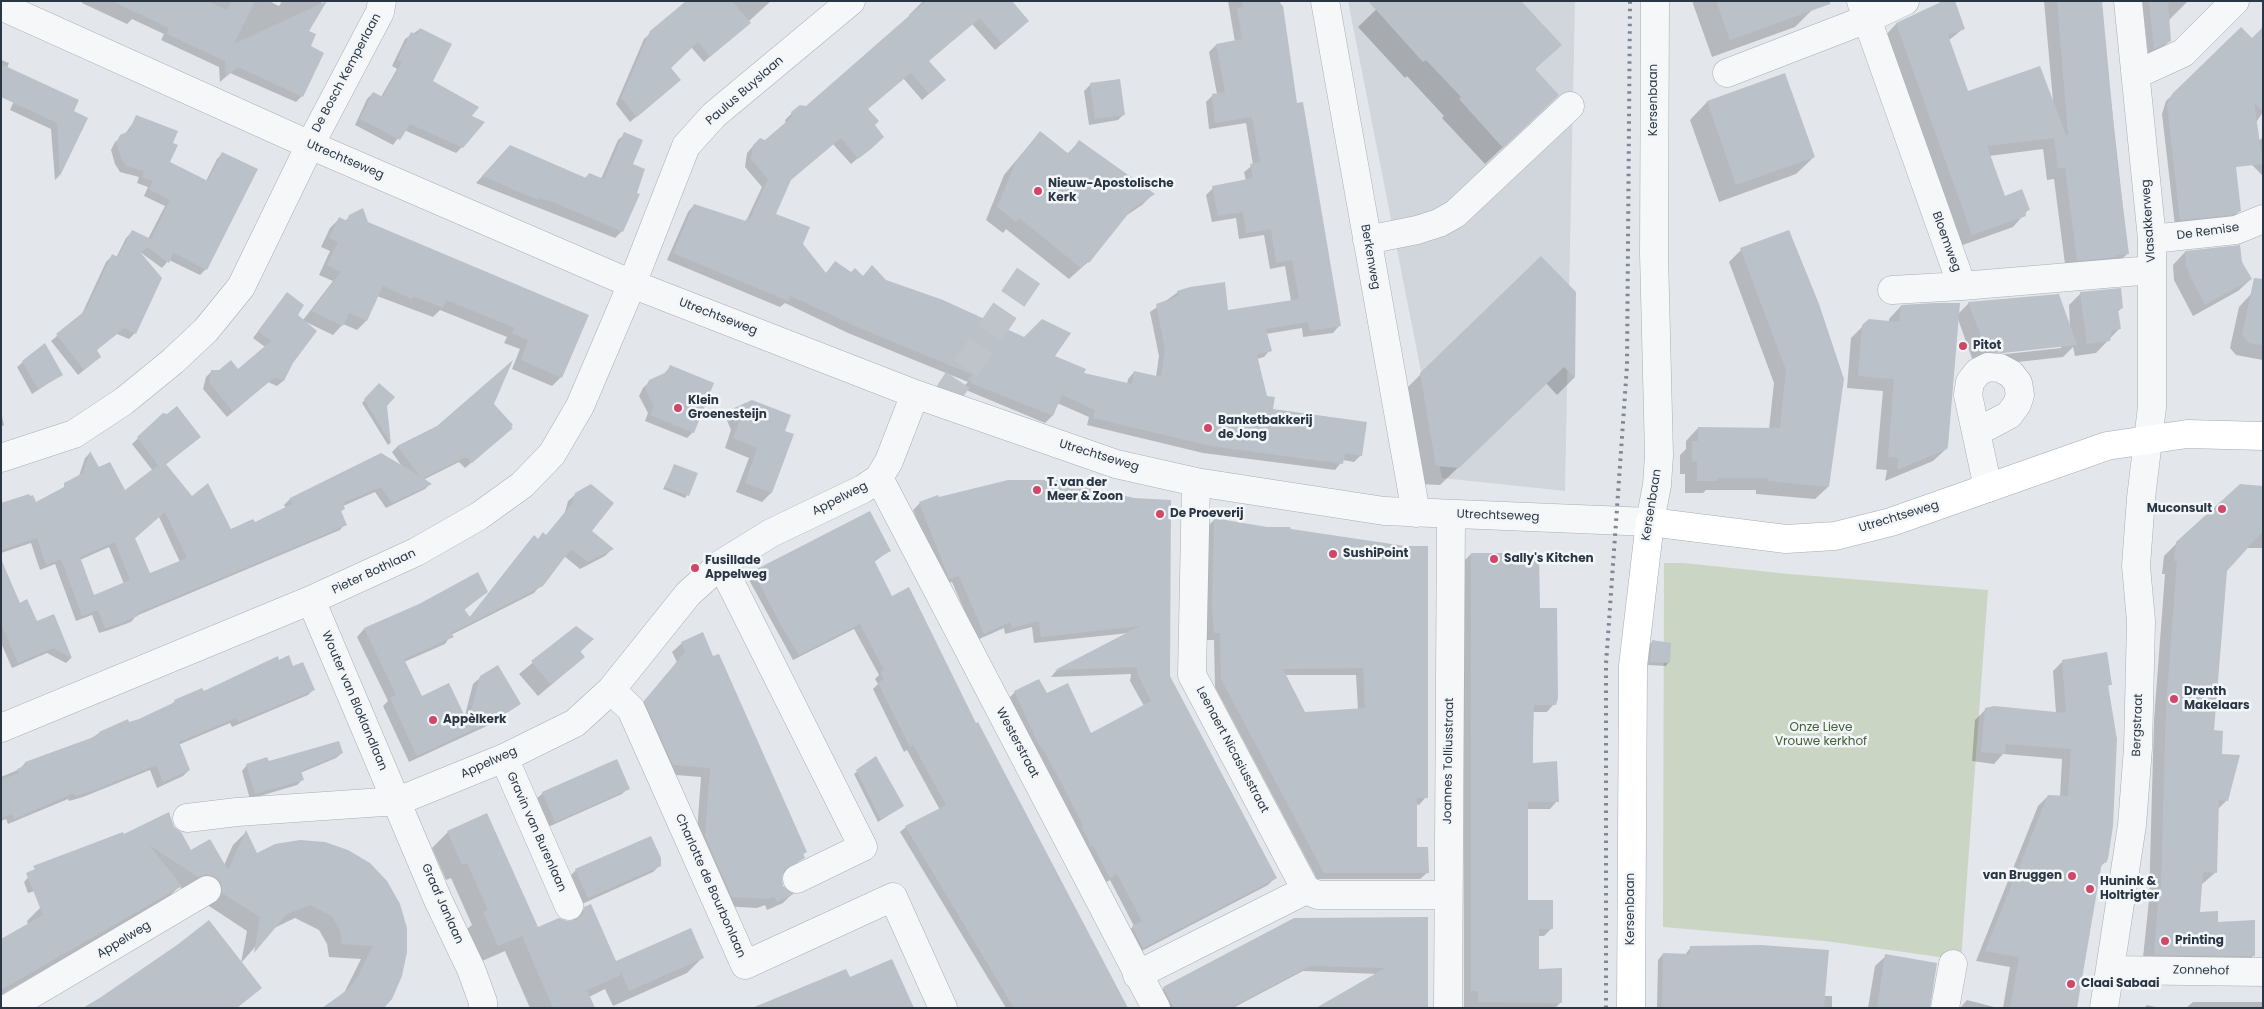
<!DOCTYPE html>
<meta charset="utf-8">
<style>
body{margin:0}
#map{position:relative;width:2264px;height:1009px;overflow:hidden;background:#e3e7eb;font-family:Poppins,sans-serif}
canvas{display:block}
.frame{position:absolute;inset:0;border:2px solid #2a3644;pointer-events:none}
</style>
<div id="map">
<canvas width="2264" height="1009"></canvas>
<div class="frame"></div>
</div>
<script>
const ctx = document.querySelector('canvas').getContext('2d');
ctx.lineJoin = 'round';
function paint(path, color) { ctx.fillStyle = color; ctx.fill(path, 'evenodd'); }
const poly = rows => new Path2D(rows.map(r => 'M' + r).join(''));
function strokePath(path, color, width, dash) { ctx.strokeStyle = color; ctx.lineWidth = width; ctx.lineCap = dash ? 'butt' : 'round'; ctx.setLineDash(dash || []); ctx.stroke(path); }
function label(font, color, halo, rows, align = 'center') {
  ctx.font = font + ' Poppins,sans-serif'; ctx.lineWidth = 5; ctx.setLineDash([]); ctx.textBaseline = 'middle'; ctx.strokeStyle = halo; ctx.fillStyle = color; for (const [text, x, y, turn = 0] of rows) {
    ctx.save(); ctx.translate(x, y); ctx.rotate((+turn || 0) * Math.PI / 180); ctx.textAlign = isNaN(turn) ? turn : align; if (halo) ctx.strokeText(text, 0, 0); ctx.fillText(text, 0, 0); ctx.restore();
  }
}
paint(poly([
 [1348,1,1575,1,1565,491,1442,478]
]), '#d1d6dd');
paint(poly([
 [1664,563,1684,563,1789,574,1988,590,1961,960,1825,941,1663,927]
]), '#cad5c4');
paint(poly([
 [83,1,269,1,279,6,282,1,324,1,321,3,323,5,307,31,309,47,302,96,296,102,230,73,220,82,219,67,161,40,164,34,132,19,127,24,82,3],
 [686,1,771,1,704,62,691,47,669,68,673,86,630,122,616,104,644,39],
 [923,1,1011,1,1028,21,995,50,972,24,928,61,937,87,922,100,903,78,867,109,873,125,876,143,851,164,833,144,789,181,774,215,825,274,835,263,851,273,885,281,1054,357,1082,374,1127,384,1128,379,1134,372,1156,377,1159,356,1150,312,1178,292,1227,311,1291,301,1285,266,1270,269,1264,235,1239,239,1236,218,1212,222,1206,195,1213,188,1246,181,1244,172,1253,165,1246,123,1209,129,1206,102,1213,95,1217,94,1209,52,1216,45,1235,42,1228,1,1280,1,1296,105,1339,326,1333,333,1303,337,1302,328,1266,334,1270,350,1264,357,1257,359,1266,397,1272,411,1361,455,1354,462,1343,460,1335,470,1203,453,1087,425,1089,417,1057,403,1052,416,1045,423,966,390,963,387,968,382,848,333,785,303,780,307,667,260,688,212,694,205,744,222,747,219,762,187,745,167,747,153,754,145,766,141,786,124,785,120,792,113,806,107,910,17,909,15],
 [1385,1,1542,62,1534,70,1540,112,1485,164,1442,118,1444,116,1407,76,1405,78,1358,27],
 [1692,1,1809,1,1812,10,1795,27,1712,57],
 [2044,1,2100,1,2128,253,2116,265,2066,272,2054,179,2047,180,2043,149,1989,156,2004,197,2028,210,2013,227,1960,246,1885,36,1896,24,1964,28,1948,41,1967,93,2053,101],
 [2142,1,2188,1,2168,21,2170,41,2163,47,2148,54],
 [2263,27,2263,112,2242,144,2232,146,2240,210,2234,217,2175,226,2162,114,2166,101,2241,29,2253,41],
 [420,29,431,81,469,116,462,147,456,153,404,130,393,145,355,125,367,99,373,93,381,97,397,69,392,66,405,39],
 [1,60,9,63,7,68,72,112,86,118,59,176,55,180,51,129,10,110,14,101,1,94],
 [1785,75,1814,157,1796,174,1719,202,1690,120,1707,102],
 [1119,80,1124,114,1118,120,1089,125,1084,91,1090,85],
 [137,117,171,144,168,163,206,181,217,159,223,153,206,269,200,275,169,260,162,268,140,252,135,333,129,339,117,334,95,351,100,357,78,375,51,341,81,316,106,262,112,256,116,258,126,238,132,232,148,239,165,206,144,196,148,187,137,183,139,177,120,172,115,164,111,150,115,142,125,134],
 [1040,132,1067,154,1079,142,1153,194,1142,205,1124,217,1088,262,1069,279,1006,229,1003,233,986,220,1004,175],
 [625,134,631,165,622,231,615,238,476,183,503,154,585,178,589,174,601,179,618,140],
 [2263,137,2263,176,2243,156],
 [350,216,587,315,561,377,552,386,512,369,520,349,504,343,507,337,440,310,433,317,377,296,366,321,357,330,343,324,333,335,306,322,292,363,283,381,277,386,268,382,227,417,203,389,206,377,211,372,238,371,265,347,253,338,282,300,303,320,333,281,319,275,330,251,321,247,330,228,339,219,345,221],
 [1741,250,1843,379,1828,487,1815,499,1756,494,1756,490,1706,490,1703,493,1685,493,1685,474,1680,474,1680,455,1686,449,1686,441,1698,428,1769,429,1774,383,1729,262],
 [2185,252,2241,262,2251,279,2238,291,2193,316,2174,280,2173,265],
 [1574,292,1574,378,1557,395,1546,383,1440,485,1419,484,1403,392,1421,374],
 [2081,293,2122,308,2117,312,2119,329,2096,353,2075,356,2073,347,2063,357,1990,365,1974,364,1958,319,1946,449,1933,461,1885,481,1887,470,1876,469,1883,391,1847,388,1851,338,1863,326,1889,323,1889,319,1901,306,1958,314,1969,303,2070,329,2069,305],
 [2061,345,2061,348,1997,355,1997,352],
 [2251,294,2263,296,2263,360,2236,355,2230,348,2239,307],
 [23,362,61,375,32,394,17,367],
 [670,367,693,432,687,438,645,421,648,413,639,396,643,388,650,381,663,375],
 [379,385,386,406,390,443,388,445,362,403],
 [493,404,505,434,465,468,459,462,423,480,430,484,425,489,386,508,375,492,343,506,344,508,340,512,345,524,340,530,136,616,131,622,109,630,99,633,92,615,76,621,55,564,40,570,31,543,1,553,1,508,35,503,59,491,79,476,85,458,90,453,99,469,125,492,153,471,132,444,164,414,194,442,165,465,192,497,230,530,254,524,286,508,284,505,290,499,403,468,392,452,397,447],
 [159,517,180,562,149,575,134,539],
 [109,547,124,584,93,597,80,560],
 [735,409,784,431,771,493,762,502,736,492,749,458,725,448,731,430,726,418],
 [1,412,4,425,1,427],
 [675,465,687,495,685,498,663,489],
 [2263,487,2263,548,2246,548,2225,571,2212,732,2220,755,2227,800,2218,809,2216,872,2201,885,2199,913,2216,924,2254,955,2241,968,2142,967,2149,900,2154,720,2165,574,2162,574,2164,556,2177,543],
 [576,494,590,532,612,549,605,556,580,569,564,556,534,593,451,635,445,644,404,662,421,698,464,719,473,684,481,677,520,704,489,725,409,762,383,706,388,701,357,637,364,629,420,605,487,592,464,610,469,618,527,544,534,537,538,540,546,536,565,512,568,501],
 [938,499,1133,499,1168,676,1275,878,1268,885,1136,954,1125,934,1134,926,1110,880,1103,884,1008,699,1015,692,1046,695,1090,734,1144,706,1130,681,1131,674,1051,677,1056,671,1129,633,1034,643,1032,627,1005,634,1004,628,977,640,952,582,942,585,941,583,913,510,920,503],
 [870,512,889,551,874,562,891,597,975,725,1127,1008,1006,1008,900,832,906,827,940,810,907,750,904,752,873,689,878,684,875,679,879,675,854,629,793,660,748,578,753,572],
 [1214,520,1405,547,1426,797,1419,805,1416,804,1416,848,1428,872,1420,879,1317,879,1215,687,1214,640,1207,640,1205,615,1207,527],
 [1285,675,1356,675,1358,710,1305,713],
 [1471,554,1538,610,1554,704,1547,712,1532,712,1532,764,1557,801,1550,809,1527,809,1527,902,1552,928,1544,936,1538,936,1538,970,1561,1002,1555,1008,1464,1008,1463,562],
 [1,569,19,604,36,622,53,615,71,658,66,663,47,653,12,668,1,643],
 [576,627,592,640,580,652,584,657,538,696,519,674],
 [1652,642,1668,663,1666,666,1648,665,1649,645],
 [682,643,713,658,805,852,794,867,781,875,782,887,792,894,783,903,767,910,765,905,757,908,722,906,696,846,701,777,663,774,635,712,677,662,672,652],
 [2063,661,2110,684,2107,688,2105,862,2099,868,2075,1008,2003,1008,2010,967,1976,961,2038,806,2048,796,2060,797,2062,759,2003,754,1994,764,1972,761,1975,720,1985,710,2056,713,2053,671],
 [278,662,293,668,314,689,308,695,232,727,230,723,178,745,189,770,183,776,157,788,150,770,83,797,69,801,68,799,8,824,6,819,1,821,1,777,20,769,25,763,91,739,99,733,139,720,169,707,175,701,203,692],
 [342,753,336,758,300,773,302,780,297,785,250,799,242,771,247,765],
 [875,758,899,808,878,822,854,774],
 [628,788,622,794,548,827,536,799,543,793],
 [173,828,191,852,224,865,233,845,246,832,256,854,369,864,383,1008,322,1008,344,993,361,959,329,957,327,944,319,930,295,918,270,930,241,963,236,1008,83,1008,110,992,241,963,247,931,209,906,207,896,179,887,166,899,1,995,1,941,28,925,27,921,40,908,94,873,28,893,24,882,37,868,123,835],
 [448,832,537,929,571,922,585,908,616,963,703,957,687,973,613,1006,605,989,589,997,594,1008,530,1008,505,951,482,961,467,929,472,925,451,878,446,880,432,848],
 [659,866,653,872,582,904,570,876,576,870],
 [1427,918,1427,1008,1378,974,1303,971,1233,1008,1165,1008,1158,994,1164,988],
 [1691,947,1824,996,1832,996,1832,1008,1657,1008,1658,960,1663,954,1685,955],
 [1886,956,1928,1008,1868,1008,1875,966],
 [1967,1000,1998,1008,1960,1008],
 [2193,1002,2263,1002,2263,1008,2186,1008],
 [2147,1005,2160,1008,2144,1008]
]), '#0003');
paint(poly([
 [112,1,207,1,227,10,232,1,255,1,234,44,327,1,309,31,316,34,311,46,324,53,303,97,238,67,226,77,225,61,167,34,169,28],
 [686,1,732,1,751,23,710,57,698,42,671,68,681,80,637,117,621,98,650,31],
 [926,1,1012,1,1029,21,1002,44,980,18,929,61,946,80,929,94,911,73,868,109,879,121,875,125,884,137,871,149,858,159,841,138,791,180,776,214,810,227,803,244,826,273,835,261,851,272,855,268,863,276,872,265,886,280,943,300,1024,337,1042,319,1071,333,1055,356,1086,369,1084,373,1132,384,1134,371,1161,377,1165,349,1156,304,1179,296,1177,291,1190,287,1225,282,1228,310,1299,299,1292,260,1276,263,1271,229,1246,233,1243,212,1218,216,1212,186,1253,178,1250,164,1260,162,1252,117,1215,123,1212,94,1225,92,1216,44,1242,39,1237,8,1243,7,1242,1,1277,1,1283,6,1297,103,1303,102,1341,326,1310,331,1308,322,1266,329,1272,351,1257,355,1267,396,1275,397,1273,409,1367,422,1362,456,1345,453,1343,464,1211,446,1093,418,1095,410,1062,395,1053,416,973,384,968,379,973,375,855,326,791,296,788,301,673,253,694,204,746,221,747,218,750,219,768,179,751,159,753,145,760,138,765,140,779,128,792,117,791,112,800,105,806,106],
 [1368,1,1521,1,1562,45,1535,69,1559,95,1503,148,1459,99,1461,97,1426,60,1423,62],
 [1716,1,1830,1,1830,4,1730,40],
 [1943,1,1955,1,1965,29,1948,35,1968,91,2040,66,2066,135,2068,134,2057,1,2102,1,2117,161,2129,254,2117,255,2117,257,2077,261,2065,168,2058,168,2054,138,1987,146,2005,196,2022,189,2030,210,2025,211,2026,216,1972,235,1896,23],
 [2149,1,2168,1,2171,41,2154,49],
 [2241,27,2252,38,2263,27,2263,112,2254,102,2263,164,2236,167,2241,211,2232,215,2180,220,2167,105,2172,94],
 [420,28,452,44,433,81,479,107,472,116,485,122,463,148,410,124,400,140,360,119,373,92,383,97,402,62,397,60,411,32,417,35],
 [1,64,79,100,74,111,88,118,60,176,57,123,1,97],
 [1785,73,1815,157,1736,185,1707,101],
 [1120,79,1125,115,1095,119,1090,83],
 [136,115,178,131,173,143,178,145,170,162,208,181,222,152,258,169,207,270,173,253,169,263,147,247,141,253,162,278,136,334,124,328,97,350,101,357,84,370,56,334,86,310,112,254,118,257,132,230,151,239,170,200,149,189,153,181,142,177,144,171,126,166,121,158,116,143,120,135,129,131],
 [1040,131,1069,154,1079,140,1155,194,1132,209,1089,263,1087,261,1081,268,1019,218,1016,222,997,207,1016,162],
 [624,132,643,140,633,164,645,169,637,193,640,194,623,232,553,202,538,198,538,200,482,176,510,145,586,178,589,173,604,179],
 [363,208,368,222,589,315,562,378,521,360,528,340,512,333,515,328,446,300,443,308,413,296,412,299,383,286,367,321,349,313,343,326,311,311,341,272,327,265,338,242,329,238,339,217,347,221,349,215],
 [1789,230,1819,304,1844,379,1829,487,1768,481,1768,478,1717,478,1717,481,1697,481,1697,462,1692,462,1692,441,1698,441,1698,427,1780,428,1786,370,1740,248],
 [2240,245,2242,262,2252,279,2205,305,2189,274,2188,268,2186,268,2185,251],
 [1541,256,1576,292,1575,378,1564,367,1459,468,1436,466,1420,373],
 [2254,278,2263,279,2263,345,2249,343,2242,335],
 [2121,288,2123,308,2118,309,2121,329,2112,330,2110,341,2087,344,2080,292],
 [287,292,304,305,298,315,317,331,293,363,284,381,275,377,233,412,209,382,211,370,219,370,231,360,238,369,271,341,258,331],
 [2059,294,2077,345,2003,353,1987,352,1968,302],
 [1935,303,1960,303,1948,446,1947,449,1897,470,1898,458,1888,457,1894,379,1858,376,1862,325,1869,319,1899,322,1901,305],
 [45,343,63,375,38,389,22,361],
 [513,360,494,404,513,425,511,427,513,428,472,463,466,457,423,478,432,484,392,503,381,487,343,503,345,509,341,511,347,525,138,613,138,616,116,625,105,628,98,610,82,616,61,559,46,565,37,538,1,550,1,503,29,494,30,496,33,495,36,502,64,487,64,483,83,473,90,451,99,467,110,462,125,490,158,465,137,437,163,413,167,414,177,406,201,437,166,464,192,496,208,483,231,529,253,519,255,522,292,504,290,498,381,453,420,476,397,446,437,426],
 [165,512,187,558,150,573,135,538],
 [115,542,130,580,94,595,80,557],
 [670,365,714,383,694,433,650,415,654,406,645,389,649,380,667,372],
 [379,383,395,397,387,406,391,444,364,399],
 [752,400,791,415,785,431,794,434,772,493,745,483,757,448,733,438,740,420,734,408],
 [674,464,698,473,689,496,665,487],
 [1008,480,1058,480,1134,498,1171,500,1170,676,1277,878,1143,948,1132,926,1142,921,1117,874,1110,878,1094,847,1089,845,1089,840,1082,828,1083,825,1046,754,1038,743,1014,691,1039,679,1047,693,1068,683,1091,733,1151,701,1137,673,1137,667,1055,670,1140,626,1041,637,1039,621,1012,628,1010,622,984,634,959,576,949,579,948,576,919,502,938,495,939,497],
 [591,484,614,503,592,531,614,549,588,562,571,549,543,586,451,633,454,637,404,659,422,696,449,683,468,723,480,676,498,665,521,704,498,718,417,756,390,698,396,695,364,628,419,604,478,572,488,592,464,609,470,617,534,535,538,539,543,532,546,535,572,504,575,493],
 [2240,484,2263,486,2263,531,2227,571,2214,730,2223,731,2222,754,2240,755,2228,801,2219,800,2217,873,2203,872,2200,912,2218,911,2218,922,2255,920,2255,956,2154,955,2159,888,2161,888,2166,706,2177,561,2174,561,2176,542],
 [870,511,891,551,874,560,892,596,909,587,976,723,978,722,1128,1008,1014,1008,905,826,946,805,913,745,910,747,878,683,884,679,880,672,884,670,860,624,799,655,779,622,753,571],
 [1214,518,1267,527,1290,527,1291,529,1405,546,1428,546,1428,798,1417,798,1417,847,1428,847,1429,873,1324,873,1221,679,1220,633,1214,633,1212,607],
 [1363,668,1365,708,1305,712,1283,669],
 [1471,553,1539,553,1540,608,1557,608,1558,698,1556,705,1534,705,1533,740,1533,763,1557,761,1559,802,1528,802,1528,900,1553,900,1553,929,1539,929,1539,969,1562,968,1562,1003,1478,1002,1478,991,1471,991],
 [1,559,20,603,27,599,37,621,54,614,72,658,53,648,18,663,1,624],
 [576,626,594,639,580,651,585,657,551,685,531,661],
 [703,632,713,656,719,654,807,852,803,854,805,858,784,870,782,877,783,886,794,894,777,902,774,896,768,899,732,897,705,836,710,768,673,765,644,701,685,652,681,642],
 [1652,640,1671,643,1670,663,1650,662],
 [2107,652,2112,685,2108,685,2117,739,2113,826,2108,859,2106,863,2102,862,2077,1008,2010,1008,2019,957,1985,951,2048,795,2068,796,2071,749,2006,744,2005,754,1981,752,1985,708,1994,706,2066,713,2062,660],
 [289,655,293,666,303,662,315,690,238,722,236,718,179,742,190,770,163,782,156,765,90,792,75,796,74,793,14,819,12,814,1,818,1,780,19,773,17,769,26,765,25,762,91,738,99,734,99,732,128,719,129,722,139,719,175,702,174,700,202,688,204,691,278,656,279,660],
 [339,741,343,753,301,771,304,780,255,794,246,764,267,757,269,761],
 [876,756,904,806,881,820,856,770],
 [617,759,630,789,555,822,542,792],
 [169,812,174,827,181,832,191,850,210,839,228,870,246,830,257,853,275,844,300,840,325,842,348,850,370,863,387,881,400,904,407,928,407,952,402,976,392,999,384,1008,323,1008,348,989,357,978,373,946,342,944,340,930,332,916,310,905,287,914,254,953,260,917,222,893,221,882,215,877,206,874,198,877,149,845,182,886,1,990,1,939,43,915,26,873,35,869,33,866,123,832,124,834],
 [487,813,538,927,559,918,567,921,575,920,582,915,584,907,591,904,616,961,691,928,704,958,629,991,619,968,621,975,587,990,595,1008,553,1008,522,936,498,946,483,912,488,910,467,863,462,865,447,831],
 [651,836,661,858,661,866,588,898,575,869],
 [1428,917,1428,1008,1316,1008,1385,968,1310,966,1230,1008,1174,1008,1163,987,1294,918],
 [209,920,262,988,237,1008,85,1008,177,945],
 [1761,945,1829,950,1824,1008,1662,1008,1663,953,1690,954,1690,946],
 [1885,954,1937,963,1930,1008,1877,1008],
 [892,959,914,1008,752,1008,846,969,850,977]
]), '#bac1c9');
strokePath(poly([
 [942,403,1029,275]
]), '#bec4ca', 28, [28, 14]);
const minor = poly([
 [1325,1,1416,513],
 [1905,1,1867,19,1962,286,2152,270],
 [1,6,310,145,632,284,915,394,1116,464,1196,482,1384,511,1650,522,1657,485,1659,455,1654,254,1655,1],
 [1727,73,1867,19,1861,1],
 [2137,74,2183,53,2235,1],
 [2152,239,2236,230,2263,219],
 [1367,240,1417,230,1439,223,1455,214,1570,106],
 [1892,290,1962,286],
 [1977,432,2009,415,2017,404,2020,395,2018,383,2011,374,2000,368,1988,367,1978,372,1970,382,1968,395,1988,488],
 [1,458,74,434,124,401,173,361,206,330,241,287,310,145,380,12,382,1],
 [879,478,1156,1008],
 [1196,482,1192,675,1306,890],
 [721,564,863,847,797,879],
 [311,600,438,900,471,969,483,1002,483,1008],
 [611,690,631,709,745,965,893,897,943,1008],
 [1,728,311,600,416,552,479,516,522,485,552,454,580,406,632,284,686,146,714,115,851,1],
 [504,758,569,906],
 [187,818,237,812,398,801,504,758,575,723,611,690,688,594,721,564,771,533,863,489,879,478,889,461,915,394],
 [2110,970,2263,972],
 [1137,975,1306,890,1318,895,1448,895],
 [8,1008,207,890],
 [1448,1008,1451,514],
 [1945,1008,1953,964],
 [2104,1008,2132,825,2138,748,2141,621,2136,566,2141,498,2152,407,2152,239,2128,1]
]);
const major = poly([
 [1631,1008,1633,666,1650,522,1786,539,1835,536,1891,522,2107,446,2187,434,2263,436]
]);
strokePath(minor, '#a8aeb6', 29);
strokePath(major, '#a2acb7', 29);
strokePath(minor, '#f6f7f9', 28);
strokePath(major, '#fff', 28);
strokePath(poly([
 [1606,1008,1606,664,1627,366,1630,1]
]), '#7c8895', 4, [2.5, 5]);
for (const [x, y, r, color] of [
 [1038,191,5,"#d14768"],
 [1963,346,5,"#d14768"],
 [678,408,5,"#d14768"],
 [1208,428,5,"#d14768"],
 [1037,490,5,"#d14768"],
 [2222,509,5,"#d14768"],
 [1160,514,5,"#d14768"],
 [1333,554,5,"#d14768"],
 [1494,559,5,"#d14768"],
 [695,568,5,"#d14768"],
 [2174,699,5,"#d14768"],
 [433,720,5,"#d14768"],
 [2072,876,5,"#d14768"],
 [2090,889,5,"#d14768"],
 [2165,941,5,"#d14768"],
 [2071,984,5,"#d14768"]
]) { const dot = new Path2D(); dot.arc(x, y, r, 0, 2 * Math.PI); ctx.fillStyle = color; ctx.fill(dot); strokePath(dot, '#f3f6f8', 2); }
label('12px', '#2a3644', '#f3f6f8', [
 ["De Bosch Kemperlaan",347,73,-62],
 ["Paulus Buyslaan",745,91,-41],
 ["Kersenbaan",1654,100,-90],
 ["Utrechtseweg",345,160,23],
 ["Vlasakkerweg",2149,221,-94],
 ["De Remise",2208,232,-8],
 ["Bloemweg",1946,242,70],
 ["Berkenweg",1370,257,80],
 ["Utrechtseweg",718,317,21],
 ["Utrechtseweg",1099,456,17],
 ["Appelweg",840,499,-27],
 ["Kersenbaan",1652,505,-81],
 ["Utrechtseweg",1498,516,2],
 ["Utrechtseweg",1899,517,-17],
 ["Pieter Bothlaan",374,572,-25],
 ["Wouter van Bloklandlaan",354,701,67],
 ["Bergstraat",2138,725,-88],
 ["Westerstraat",1017,743,62],
 ["Leenaert Nicasiusstraat",1232,750,62],
 ["Joannes Tolliusstraat",1449,761,-89],
 ["Appelweg",489,763,-24],
 ["Gravin van Burenlaan",536,832,66],
 ["Charlotte de Bourbonlaan",710,886,66],
 ["Graaf Janlaan",442,904,66],
 ["Kersenbaan",1631,909,-90],
 ["Appelweg",124,940,-31],
 ["Zonnehof",2201,971,1]
]);
label('bold 12px', '#2a3644', '#f3f6f8', [
 ["Nieuw-Apostolische",1048,184],
 ["Kerk",1048,198],
 ["Pitot",1973,346],
 ["Klein",688,401],
 ["Groenesteijn",688,415],
 ["Banketbakkerij",1218,421],
 ["de Jong",1218,435],
 ["T. van der",1047,483],
 ["Meer & Zoon",1047,497],
 ["Muconsult",2212,509,"right"],
 ["De Proeverij",1170,514],
 ["SushiPoint",1343,554],
 ["Sally's Kitchen",1504,559],
 ["Fusillade",705,561],
 ["Appelweg",705,575],
 ["Drenth",2184,692],
 ["Makelaars",2184,706],
 ["Appèlkerk",443,720],
 ["van Bruggen",2062,876,"right"],
 ["Hunink &",2100,882],
 ["Holtrigter",2100,896],
 ["Printing",2175,941],
 ["Claai Sabaai",2081,984]
], 'left');
label('12px', '#436037', '#f3f6f8', [
 ["Onze Lieve",1821,728],
 ["Vrouwe kerkhof",1821,742]
]);
</script>
